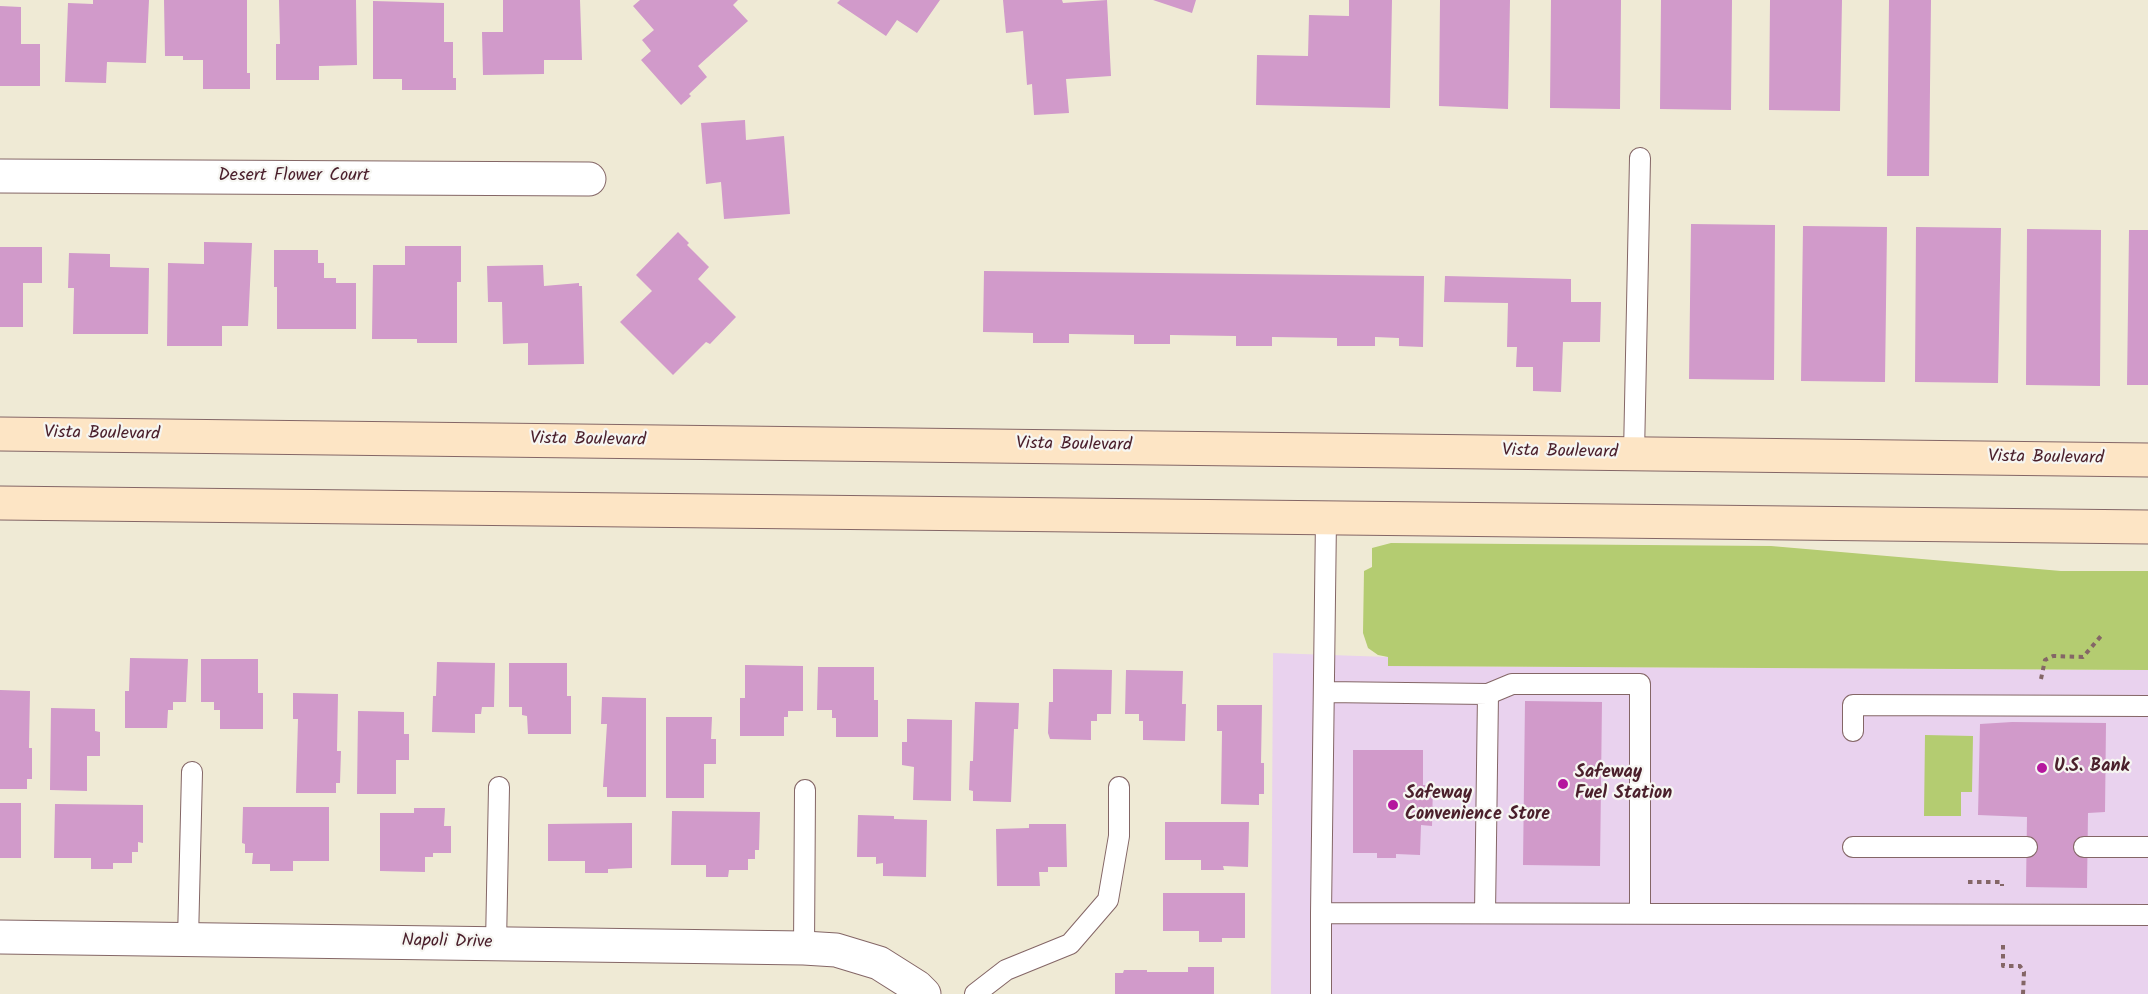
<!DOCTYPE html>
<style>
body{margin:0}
canvas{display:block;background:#efead5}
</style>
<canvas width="2148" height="994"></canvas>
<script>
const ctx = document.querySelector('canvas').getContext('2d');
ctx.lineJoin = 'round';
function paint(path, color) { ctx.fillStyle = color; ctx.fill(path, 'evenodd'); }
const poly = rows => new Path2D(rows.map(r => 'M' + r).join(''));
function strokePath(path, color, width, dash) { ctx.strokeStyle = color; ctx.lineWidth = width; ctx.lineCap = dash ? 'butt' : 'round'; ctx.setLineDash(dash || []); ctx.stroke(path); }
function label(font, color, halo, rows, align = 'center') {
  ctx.font = font + ' Kalam,sans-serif'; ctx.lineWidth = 4.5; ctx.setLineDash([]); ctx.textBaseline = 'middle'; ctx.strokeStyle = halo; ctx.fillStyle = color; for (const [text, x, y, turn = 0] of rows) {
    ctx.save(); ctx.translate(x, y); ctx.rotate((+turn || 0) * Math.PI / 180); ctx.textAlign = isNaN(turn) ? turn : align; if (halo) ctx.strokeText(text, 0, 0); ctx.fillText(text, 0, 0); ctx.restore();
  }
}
paint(poly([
 [1273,653,1388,657,1388,666,2148,670,2148,994,1271,994]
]), '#e9d2ee');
paint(poly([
 [1391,543,1771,546,2061,571,2148,571,2148,670,1388,666,1388,657,1378,655,1368,648,1363,633,1364,571,1372,567,1372,548],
 [1925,735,1973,736,1972,792,1961,792,1961,816,1924,816]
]), '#b4cc71');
paint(poly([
 [93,0,149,0,146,63,107,62,106,83,65,82,68,3,93,4],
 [164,0,247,0,247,73,250,73,250,89,203,89,203,60,183,60,183,56,165,56],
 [279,0,356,0,357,65,319,66,319,80,276,80,276,44,280,44],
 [503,0,580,0,582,60,544,60,544,74,483,75,482,32,503,32],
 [640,0,738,0,733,5,748,21,698,66,707,77,689,94,691,96,681,105,641,60,651,51,642,40,654,30,633,6],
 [840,0,940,0,917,33,897,20,886,36,837,3],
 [1003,0,1062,0,1063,3,1107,0,1111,76,1066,79,1069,113,1034,115,1032,84,1027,85,1023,31,1006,33],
 [1153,0,1196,0,1192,13],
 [1349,0,1392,0,1390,108,1256,105,1257,55,1308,56,1309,15,1349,16],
 [1440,0,1510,0,1508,109,1439,106],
 [1551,0,1621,0,1620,109,1550,108],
 [1661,0,1732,0,1731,110,1660,109],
 [1770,0,1842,0,1840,111,1769,110],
 [1889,0,1931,0,1929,176,1887,176],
 [373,1,444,3,444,42,453,42,453,78,456,78,456,90,402,90,402,79,373,79],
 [0,6,21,7,21,44,40,44,40,86,0,86],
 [745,120,746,140,784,136,790,214,724,219,721,182,706,184,701,123],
 [1691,224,1775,225,1774,380,1689,379],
 [1803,226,1887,227,1885,382,1801,381],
 [1916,227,2001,228,1998,383,1915,382],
 [2027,229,2101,230,2100,386,2026,385],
 [2129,230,2148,230,2148,385,2127,385],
 [678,232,689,243,687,245,709,267,698,279,736,317,710,344,706,342,673,375,620,322,652,291,636,275],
 [204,242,252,243,248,326,222,326,222,346,167,346,168,263,204,264],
 [405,246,461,246,461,282,457,282,457,343,417,343,417,339,372,339,373,265,405,265],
 [0,247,42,247,42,283,23,283,23,327,0,327],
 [274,250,318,250,318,263,324,263,324,278,336,278,336,283,356,283,356,329,277,329,277,287,274,287],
 [69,253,110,254,110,267,149,268,148,334,73,334,74,288,68,288],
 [543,265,544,286,579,283,579,286,582,286,584,364,528,365,528,343,503,344,502,302,488,302,487,266],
 [984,271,1424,276,1423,347,1399,346,1399,338,1375,337,1375,346,1337,346,1337,338,1272,337,1272,346,1236,346,1236,336,1170,335,1170,344,1134,344,1134,335,1069,334,1069,343,1033,343,1033,333,983,332],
 [1445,276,1571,279,1571,302,1601,302,1600,342,1563,342,1561,392,1533,391,1533,367,1516,367,1517,347,1507,347,1508,303,1444,302],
 [130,658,188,659,186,702,173,702,173,710,168,710,167,728,125,728,125,691,129,691],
 [201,659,258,659,258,693,263,693,263,729,220,729,220,710,214,710,214,702,201,702],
 [437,662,495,663,494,707,482,707,481,714,475,714,475,733,432,732,433,696,436,696],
 [509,663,567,663,567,696,571,696,571,734,528,734,527,716,522,715,522,707,509,707],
 [745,665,803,666,803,711,788,711,788,717,784,717,784,736,740,736,740,698,745,698],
 [818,667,874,667,874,700,878,700,878,737,836,737,836,718,832,718,832,710,817,710],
 [1053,669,1112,670,1111,714,1097,714,1097,721,1091,721,1091,740,1050,739,1048,733,1049,702,1053,702],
 [1126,670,1183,671,1182,704,1186,704,1185,741,1143,740,1143,721,1139,721,1139,714,1125,714],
 [0,690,30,691,29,748,32,748,32,779,27,779,27,789,0,789],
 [293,693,338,694,337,751,341,751,340,783,336,783,336,793,296,793,298,719,293,719],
 [602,697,646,698,646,797,607,797,607,787,603,787,607,724,601,724],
 [1525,701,1602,702,1600,866,1523,865],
 [975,702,1019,703,1018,729,1014,729,1011,802,973,801,973,791,969,790,970,761,973,761],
 [1217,705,1262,705,1261,763,1264,763,1264,794,1259,794,1259,805,1221,804,1222,731,1217,731],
 [51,708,95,709,95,731,100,732,100,756,87,756,87,791,50,790],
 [358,711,404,712,404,734,409,734,409,760,396,760,396,794,357,794],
 [666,717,712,717,711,739,716,739,716,764,704,764,704,798,666,798],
 [907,719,952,720,951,801,913,800,914,767,902,765,902,742,907,742],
 [2012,722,2106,723,2105,812,2088,813,2087,888,2026,887,2027,817,1978,815,1980,724],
 [1353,750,1423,750,1423,785,1433,785,1432,826,1421,825,1420,855,1396,854,1396,858,1377,858,1377,853,1353,853],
 [0,803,21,803,21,858,0,858],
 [55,804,143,805,143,843,138,842,138,852,132,852,132,863,113,863,113,869,91,869,91,858,54,858],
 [243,807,329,807,329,861,293,861,293,871,270,871,270,864,252,864,253,853,245,853,245,844,242,843],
 [414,808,445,808,444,826,451,826,451,853,433,853,433,857,425,857,425,872,380,871,380,813,414,813],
 [672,811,760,812,759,850,755,850,755,859,748,859,748,870,729,870,728,877,706,877,706,865,671,865],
 [858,815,894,816,894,819,927,820,926,877,883,876,883,863,876,864,876,857,857,857],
 [1165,822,1249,822,1248,867,1223,866,1224,870,1201,870,1201,860,1165,860],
 [632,823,632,868,608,869,608,873,585,873,585,861,548,861,548,824],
 [1029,824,1066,824,1067,867,1048,867,1048,872,1039,872,1040,886,997,886,996,829,1029,828],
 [1163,893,1245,893,1245,938,1222,938,1222,942,1199,942,1199,931,1163,931],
 [1188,967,1214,967,1214,994,1115,994,1115,973,1123,973,1124,970,1147,970,1147,972,1188,972]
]), '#d19aca');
const service = poly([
 [1634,454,1640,158],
 [1326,518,1321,913,2148,915],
 [1325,692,1488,694,1485,913],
 [1488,694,1512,684,1640,684,1640,914],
 [1853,731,1853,705,2148,706],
 [1853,847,2027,847],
 [2084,847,2148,847],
 [1321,913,1321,994],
 [188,940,192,772],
 [496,944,499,787],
 [804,948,805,790],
 [975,994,1006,970,1070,944,1108,900,1119,836,1119,787]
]);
const minor = poly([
 [0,176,589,179],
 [0,937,804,948,836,950,879,963,917,987,924,994]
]);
const secondary = poly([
 [0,434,2148,460],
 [0,503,2148,527]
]);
strokePath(service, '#846666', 22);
strokePath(minor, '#846666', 35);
strokePath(secondary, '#846666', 35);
strokePath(poly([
 [2041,679,2045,660,2053,656,2083,657,2101,636],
 [1968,882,2002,882,2002,886],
 [2003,945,2003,966,2020,966,2024,972,2023,994]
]), '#846666', 4, [4.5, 4.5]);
strokePath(service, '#fff', 20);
strokePath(minor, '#fff', 33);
strokePath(secondary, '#fde5c5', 33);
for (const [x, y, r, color] of [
 [2042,768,6,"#b5179e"],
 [1563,784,6,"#b5179e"],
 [1393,805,6,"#b5179e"]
]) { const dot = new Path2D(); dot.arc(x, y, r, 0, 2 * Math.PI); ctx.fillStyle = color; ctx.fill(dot); strokePath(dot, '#f6f6f2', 2); }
label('18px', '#4a1f2b', '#f6f6f2', [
 ["Desert Flower Court",294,177],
 ["Vista Boulevard",102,435,1],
 ["Vista Boulevard",588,441,1],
 ["Vista Boulevard",1074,446,1],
 ["Vista Boulevard",1560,453,1],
 ["Vista Boulevard",2046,459,1],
 ["Napoli Drive",447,943,1]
]);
label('bold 18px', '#4a1f2b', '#f6f6f2', [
 ["U.S. Bank",2054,768],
 ["Safeway",1575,774],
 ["Fuel Station",1575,795],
 ["Safeway",1405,795],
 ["Convenience Store",1405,816]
], 'left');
</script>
